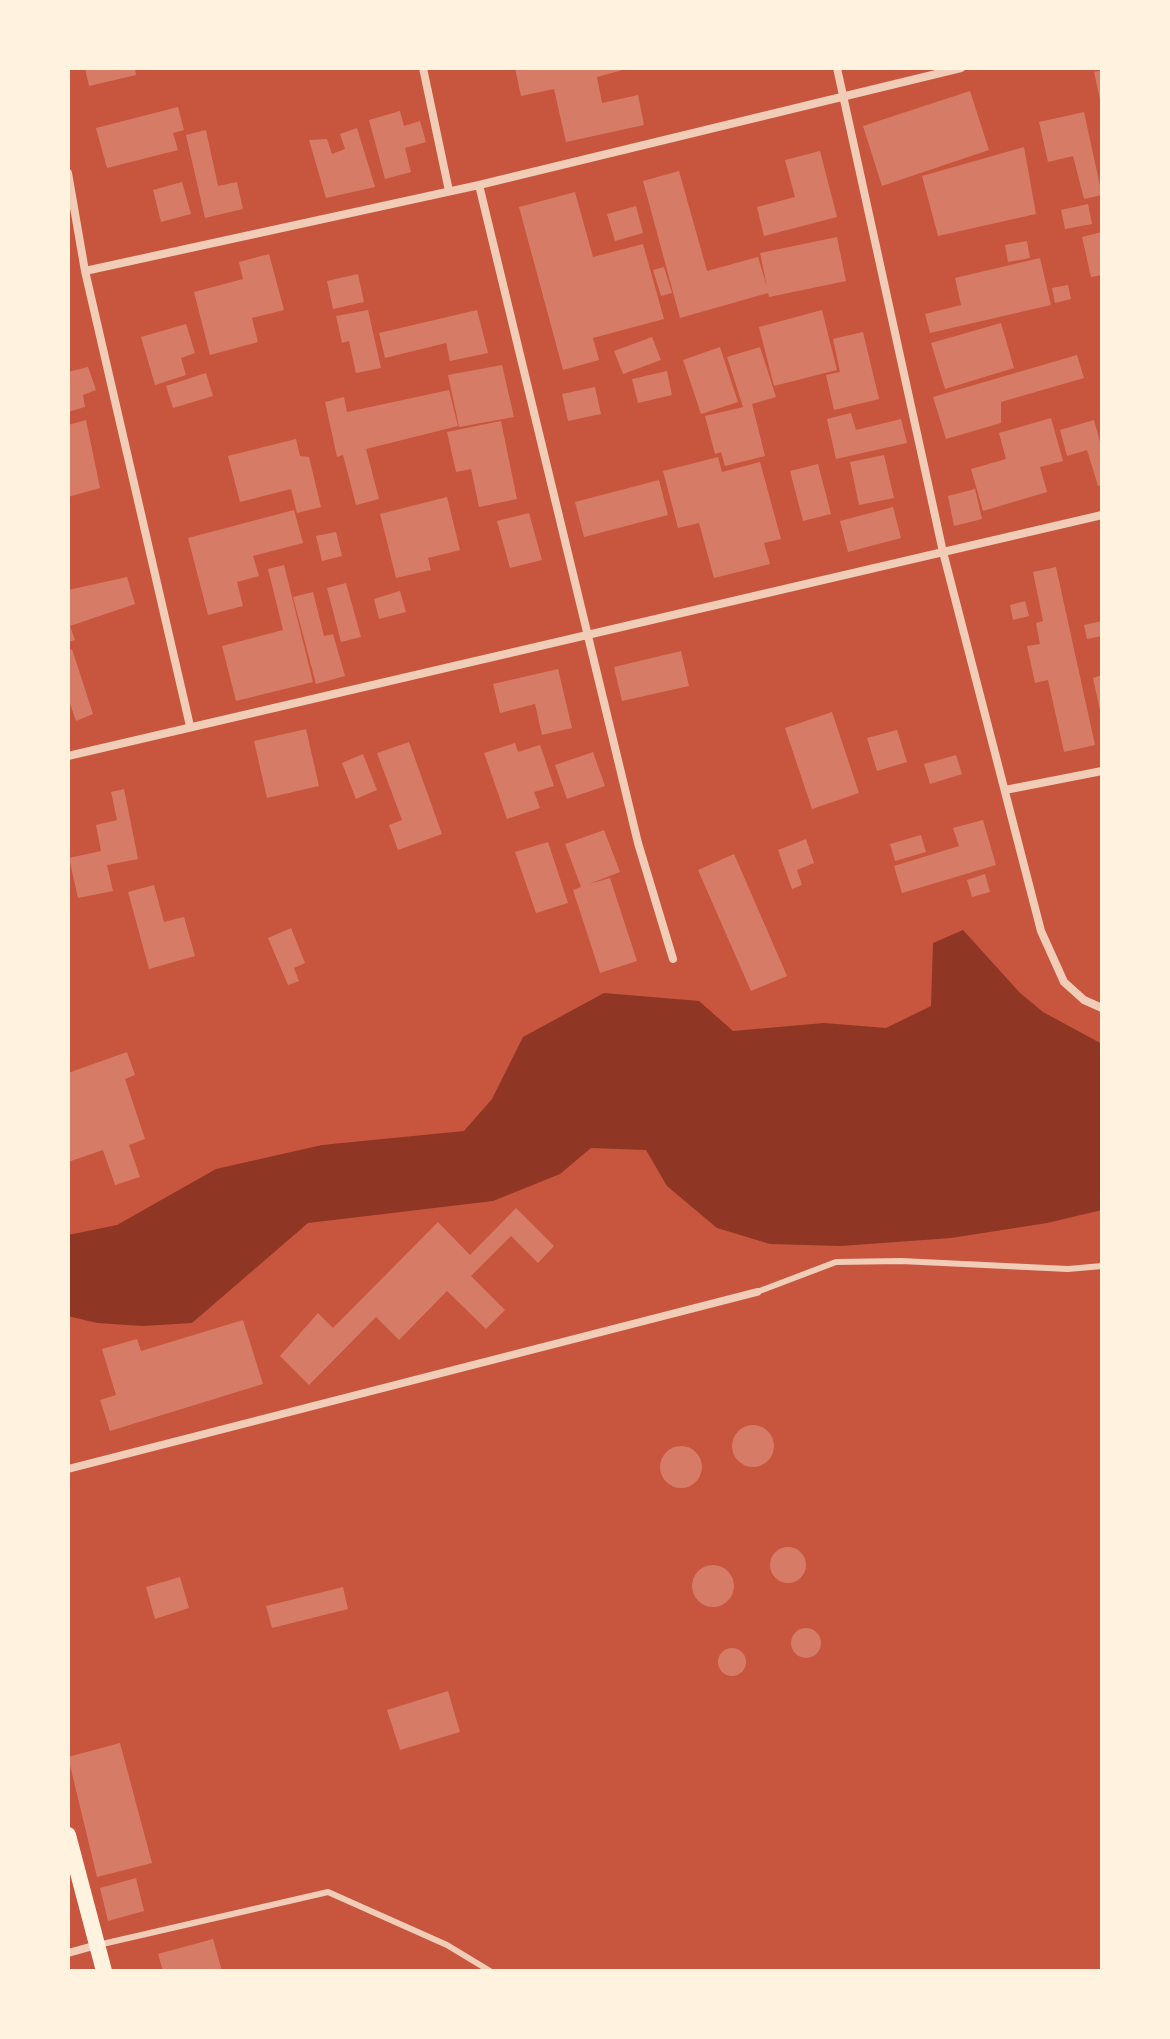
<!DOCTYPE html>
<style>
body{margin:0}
#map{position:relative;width:1170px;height:2039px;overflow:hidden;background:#c8553d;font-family:"PT Sans",sans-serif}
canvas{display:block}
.frame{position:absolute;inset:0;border:70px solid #fff3e0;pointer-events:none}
</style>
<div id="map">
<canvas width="1170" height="2039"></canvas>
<div class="frame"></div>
</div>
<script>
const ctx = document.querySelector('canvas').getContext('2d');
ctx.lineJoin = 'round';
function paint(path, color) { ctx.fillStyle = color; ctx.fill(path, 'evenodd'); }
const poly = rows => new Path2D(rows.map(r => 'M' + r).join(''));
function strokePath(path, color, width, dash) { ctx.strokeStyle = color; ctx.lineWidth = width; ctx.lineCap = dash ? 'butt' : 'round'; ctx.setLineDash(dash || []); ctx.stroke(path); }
paint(poly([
 [963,930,1020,993,1043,1012,1102,1044,1102,1210,1047,1223,951,1238,841,1246,770,1244,717,1228,667,1186,646,1150,591,1148,560,1174,493,1201,308,1223,192,1323,143,1326,97,1323,68,1316,68,1235,117,1225,216,1169,322,1145,464,1131,492,1099,523,1037,604,993,699,1001,733,1031,824,1023,886,1028,931,1006,933,943]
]), '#8f3625');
paint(poly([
 [85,68,135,68,136,75,89,86],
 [515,68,630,68,597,77,602,103,638,95,644,125,566,142,554,89,521,96],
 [1102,70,1102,104,1101,104,1094,72],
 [970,91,989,150,882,186,863,126],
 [178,107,184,130,173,133,178,150,107,168,96,128],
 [400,111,404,126,420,121,426,142,405,148,411,172,385,179,369,120],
 [1084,112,1102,195,1084,199,1073,156,1048,162,1039,122],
 [357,128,375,187,326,198,309,140,327,139,332,154,345,149,340,134],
 [206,130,218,186,237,182,243,209,205,218,186,135],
 [1024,147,1036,214,938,236,922,176],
 [820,151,837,217,764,236,757,207,795,197,785,160],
 [679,171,707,271,758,257,767,287,760,253,837,237,846,281,769,297,768,293,680,318,643,181],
 [182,182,191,214,161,222,153,190],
 [575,192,593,257,643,244,664,319,593,338,599,360,563,370,519,207],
 [1088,204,1092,224,1065,229,1061,210],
 [636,206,643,233,615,241,607,214],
 [1102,232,1102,275,1091,277,1082,237],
 [1027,241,1030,258,1008,262,1005,245],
 [269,254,284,310,252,318,258,342,210,355,194,292,243,279,239,262],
 [1040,258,1051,305,930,333,925,314,961,305,955,278],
 [664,267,672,293,661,296,653,270],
 [358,274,364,302,333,309,327,281],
 [1068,285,1071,299,1055,303,1052,288],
 [368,310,381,368,356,373,349,341,342,343,336,316],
 [477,310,488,353,450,361,446,343,385,358,379,333],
 [822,310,837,370,774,386,759,327],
 [1001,323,1014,368,945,389,931,343],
 [186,324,195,353,181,358,186,375,155,385,141,337],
 [863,332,879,399,834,410,826,375,840,372,833,339],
 [652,337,661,360,623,374,614,351],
 [720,347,738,402,701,414,683,360],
 [760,347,776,397,752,404,765,456,725,466,721,452,715,454,705,416,743,407,727,357],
 [1077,355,1084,378,1001,402,1001,423,946,439,933,397],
 [502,365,514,417,459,427,448,375],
 [88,367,96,390,83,395,85,407,68,412,68,372],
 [667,371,672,395,638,403,632,379],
 [206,373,213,396,173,408,166,386],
 [595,387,601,414,568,421,562,394],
 [449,390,458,426,366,449,379,499,356,505,343,455,337,457,325,402,344,397,347,412],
 [851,413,856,430,901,419,907,443,836,459,827,419],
 [1051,418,1063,461,1040,467,1047,492,983,511,971,469,1006,459,999,433],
 [86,420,100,488,68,497,68,425],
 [1094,420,1102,449,1102,485,1098,486,1087,450,1067,456,1060,430],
 [501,421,517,499,479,507,471,469,456,472,447,432],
 [296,439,300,456,309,457,321,507,297,513,291,489,240,502,228,456],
 [884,455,894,498,859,505,850,462],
 [718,457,722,472,760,462,781,539,764,543,770,564,714,578,699,523,678,528,663,471],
 [818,464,831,514,803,521,790,471],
 [659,480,668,515,584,537,575,502],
 [975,489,982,519,954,526,948,496],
 [447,497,460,550,428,558,431,570,396,578,380,514],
 [893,507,901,538,848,552,840,521],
 [294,510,303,543,253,556,259,576,237,582,243,606,208,615,188,538],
 [529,513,542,560,510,568,497,521],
 [336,532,342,556,322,561,316,536],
 [284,565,313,682,236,701,222,646,283,630,268,569],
 [1056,567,1095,745,1064,752,1048,680,1035,683,1027,646,1040,644,1036,623,1043,621,1033,572],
 [127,577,135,604,70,626,75,640,68,642,68,590],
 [346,583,361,637,341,642,327,588],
 [400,591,406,612,379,619,374,599],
 [313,592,324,636,333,634,345,676,316,684,293,597],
 [1025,601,1029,616,1013,620,1010,605],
 [1102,621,1102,636,1087,639,1084,625],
 [72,649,93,714,76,721,68,698,68,651],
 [681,651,689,686,622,701,614,667],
 [558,669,572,728,542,735,535,704,500,713,493,684],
 [1102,675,1102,715,1101,715,1093,678],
 [832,712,859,793,812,809,785,728],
 [306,729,319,786,267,798,254,741],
 [897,730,907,762,877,771,867,738],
 [409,742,442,834,398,850,389,825,402,820,377,753],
 [515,743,518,752,540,745,554,786,534,792,540,808,507,819,484,753],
 [593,752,605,786,567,799,555,765],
 [363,754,377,790,356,799,342,763],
 [956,755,962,774,930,784,924,764],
 [124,789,138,859,107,865,113,891,78,898,69,858,101,851,96,825,117,820,111,792],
 [983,820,996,865,902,893,894,866,959,846,953,828],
 [604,830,620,872,589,884,610,878,637,961,600,973,573,890,581,887,565,844],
 [921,835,926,852,895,861,890,844],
 [806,839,814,863,797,870,802,885,792,889,778,850],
 [548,842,568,903,536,913,515,852],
 [734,854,787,976,751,991,698,870],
 [985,874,990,892,972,897,967,880],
 [154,885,164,922,184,917,195,956,149,969,128,892],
 [291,928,305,963,294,968,299,981,288,985,268,938],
 [127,1052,135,1075,125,1079,145,1139,129,1145,140,1177,115,1185,103,1150,68,1162,68,1073],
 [516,1208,554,1246,538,1263,511,1236,471,1276,505,1310,486,1329,447,1291,399,1340,376,1317,309,1385,280,1356,318,1313,333,1328,438,1222,470,1255],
 [243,1320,263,1384,110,1431,100,1400,116,1395,102,1349,137,1339,141,1351],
 '732 1446a21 21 0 1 1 42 0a21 21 0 1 1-42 0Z',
 '660 1467a21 21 0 1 1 42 0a21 21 0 1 1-42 0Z',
 '770 1565a18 18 0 1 1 36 0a18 18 0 1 1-36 0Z',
 '692 1586a21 21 0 1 1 42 0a21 21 0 1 1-42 0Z',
 [180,1577,189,1608,155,1619,146,1587],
 [343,1587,348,1609,272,1628,266,1606],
 '791 1643a15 15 0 1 1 30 0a15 15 0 1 1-30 0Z',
 '718 1662a14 14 0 1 1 28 0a14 14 0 1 1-28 0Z',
 [448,1691,460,1732,400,1750,387,1710],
 [120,1743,152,1863,97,1877,68,1757],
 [136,1878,144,1911,108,1921,100,1888],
 [213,1939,222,1971,163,1971,158,1954]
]), '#d67c66');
strokePath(poly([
 [757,1292,836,1262,901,1261,1068,1269,1102,1266],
 [98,1945,328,1892,447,1945,490,1971]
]), '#f1ccb7', 6);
strokePath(poly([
 [423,68,449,191],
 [837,68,943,552,1041,931,1064,982,1084,1000,1102,1008],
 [68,173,85,271,190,726],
 [479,185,638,843,673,959],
 [85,271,479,185,961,68],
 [68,756,1102,515],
 [1005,790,1102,771],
 [68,1469,757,1292],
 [68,1953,97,1945]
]), '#f1ccb7', 8);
strokePath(poly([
 [68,1835,104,1971]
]), '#fff3e0', 16);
</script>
